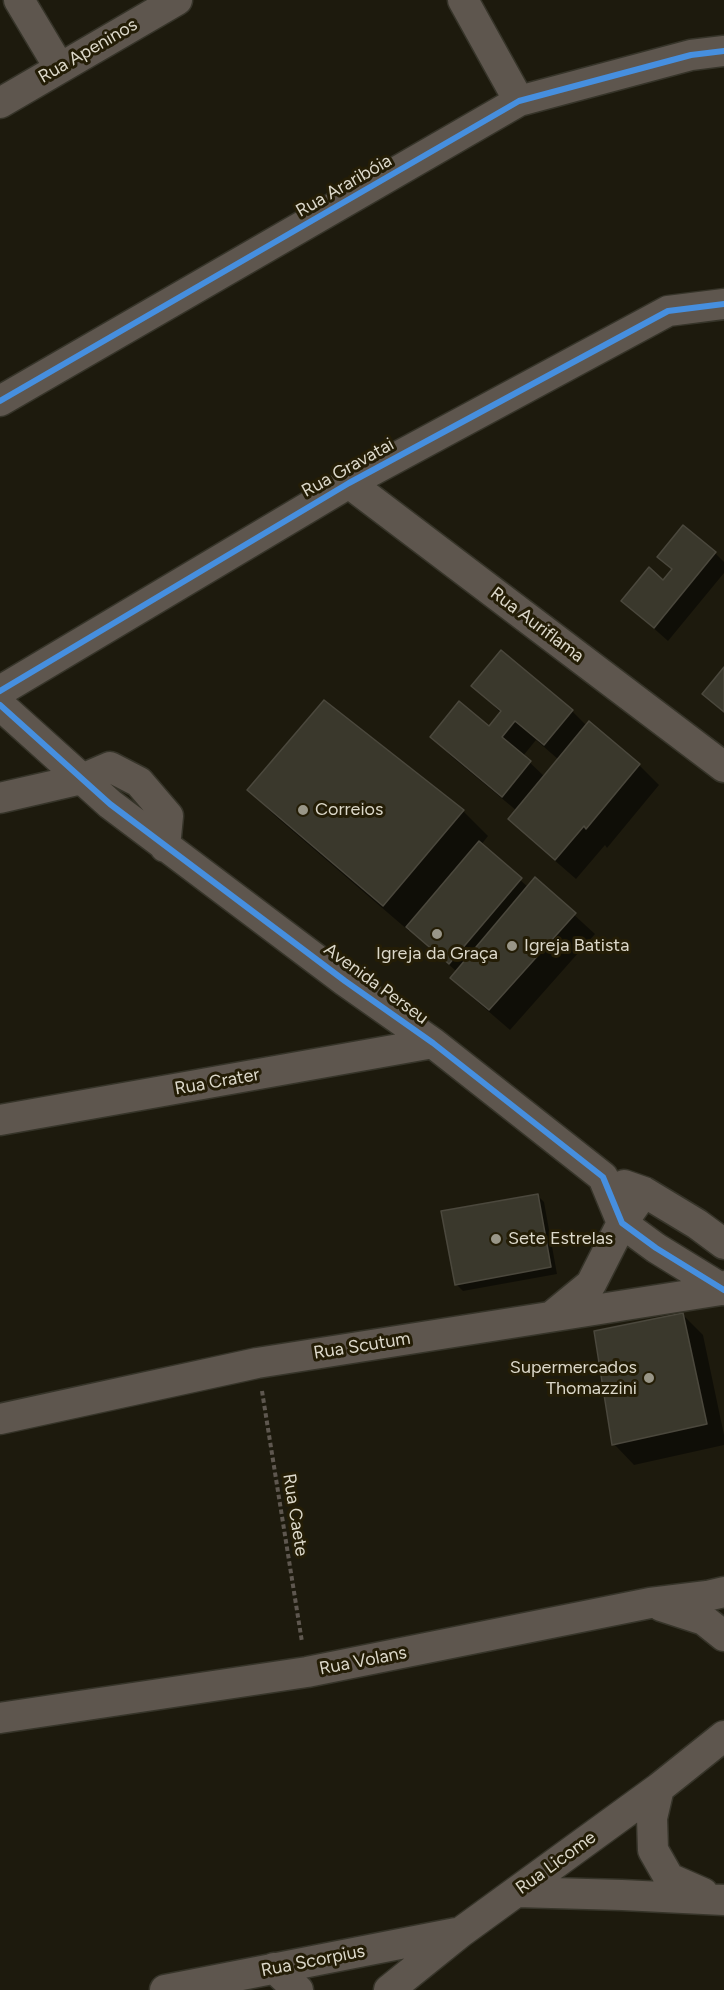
<!DOCTYPE html>
<meta charset="utf-8">
<style>
body{margin:0}
canvas{display:block;background:#1d1a0d}
</style>
<canvas width="724" height="1990"></canvas>
<script>
const ctx = document.querySelector('canvas').getContext('2d');
ctx.lineJoin = 'round';
function paint(path, color) { ctx.fillStyle = color; ctx.fill(path, 'evenodd'); }
const poly = rows => new Path2D(rows.map(r => 'M' + r).join(''));
function strokePath(path, color, width, dash) { ctx.strokeStyle = color; ctx.lineWidth = width; ctx.lineCap = dash ? 'butt' : 'round'; ctx.setLineDash(dash || []); ctx.stroke(path); }
function label(font, color, halo, rows, align = 'center') {
  ctx.font = font + ' Figtree,sans-serif'; ctx.lineWidth = 6; ctx.setLineDash([]); ctx.textBaseline = 'middle'; ctx.strokeStyle = halo; ctx.fillStyle = color; for (const [text, x, y, turn = 0] of rows) {
    ctx.save(); ctx.translate(x, y); ctx.rotate((+turn || 0) * Math.PI / 180); ctx.textAlign = isNaN(turn) ? turn : align; if (halo) ctx.strokeText(text, 0, 0); ctx.fillText(text, 0, 0); ctx.restore();
  }
}
paint(poly([
 [715,553,724,562,724,573,668,641,623,601,664,582,673,570,659,557],
 [501,652,572,711,587,726,639,765,659,785,607,848,605,845,576,879,530,839,510,819,517,811,452,757,432,737,490,728,501,713,473,686],
 [536,740,559,760,545,777,523,756],
 [324,702,463,811,488,836,481,845,528,887,535,879,595,934,510,1030,473,998,452,978,457,972,410,929,409,931,274,815,249,790],
 [537,1195,544,1202,557,1274,463,1291,456,1284],
 [683,1315,703,1335,724,1435,724,1445,634,1465,614,1444]
]), '#0007');
const building = poly([
 [683,525,716,552,654,628,621,601,649,567,663,580,672,569,657,557,683,525],
 [501,650,573,710,544,745,515,721,502,737,531,761,502,797,430,737,459,701,489,726,501,711,471,686,501,650],
 [724,667,724,712,702,694,724,667],
 [324,700,464,810,383,906,247,790,324,700],
 [589,721,640,764,586,829,584,826,555,860,508,819,589,721],
 [479,841,522,878,449,964,406,927,479,841],
 [535,877,576,913,489,1010,450,978,535,877],
 [538,1194,551,1267,455,1285,441,1211,538,1194],
 [683,1313,707,1424,612,1445,594,1331,683,1313]
]);
paint(building, '#3a382c');
strokePath(building, '#4b483d', 1.5);
const minor = poly([
 [19,0,59,67],
 [463,0,519,101],
 [0,103,177,0],
 [0,401,519,101,691,55,724,51],
 [349,483,724,767],
 [0,691,349,483,668,311,724,304],
 [0,705,110,804,345,981,433,1043,603,1177,622,1223,656,1248,724,1290],
 [0,798,82,779,110,767,139,782,168,816,165,847],
 [0,1120,433,1043],
 [624,1185,644,1192,697,1224,724,1244],
 [552,1316,591,1284,622,1223,644,1192],
 [0,1419,257,1363,721,1290,724,1286],
 [661,1606,704,1620,724,1636],
 [0,1718,307,1672,650,1603,707,1596,724,1592],
 [659,1788,652,1818,653,1850,669,1878,703,1893],
 [517,1892,622,1895,724,1900],
 [274,1968,298,1990],
 [165,1990,456,1933],
 [389,1990,461,1932,659,1788,724,1736]
]);
strokePath(minor, '#363429', 33);
strokePath(poly([
 [262,1391,302,1642]
]), '#5e574f', 4, [4.5, 3]);
strokePath(minor, '#5e564e', 30);
strokePath(poly([
 [0,401,519,101,691,55,724,51],
 [0,691,349,483,668,311,724,304],
 [0,705,110,804,345,981,433,1043,603,1177,622,1223,656,1248,724,1290]
]), '#468fdf', 6);
for (const [x, y, r, color] of [
 [303,810,6,"#999688"],
 [437,934,6,"#999688"],
 [512,946,6,"#999688"],
 [496,1239,6,"#999688"],
 [649,1378,6,"#999688"]
]) { const dot = new Path2D(); dot.arc(x, y, r, 0, 2 * Math.PI); ctx.fillStyle = color; ctx.fill(dot); strokePath(dot, '#241d06', 2); }
label('18px', '#dcd8ca', '#241d06', [
 ["Rua Apeninos",88,51,-30],
 ["Rua Araribóia",344,186,-30],
 ["Rua Gravatai",348,468,-29],
 ["Rua Auriflama",537,625,37],
 ["Avenida Perseu",376,984,36],
 ["Rua Crater",217,1082,-10],
 ["Rua Scutum",362,1346,-9],
 ["Rua Caete",295,1515,81],
 ["Rua Volans",363,1661,-11],
 ["Rua Licome",556,1863,-36],
 ["Rua Scorpius",313,1961,-11]
]);
label('18px', '#dcd8ca', '#241d06', [
 ["Correios",315,810],
 ["Igreja Batista",524,946],
 ["Igreja da Graça",437,954,"center"],
 ["Sete Estrelas",508,1239],
 ["Supermercados",637,1368,"right"],
 ["Thomazzini",637,1389,"right"]
], 'left');
</script>
